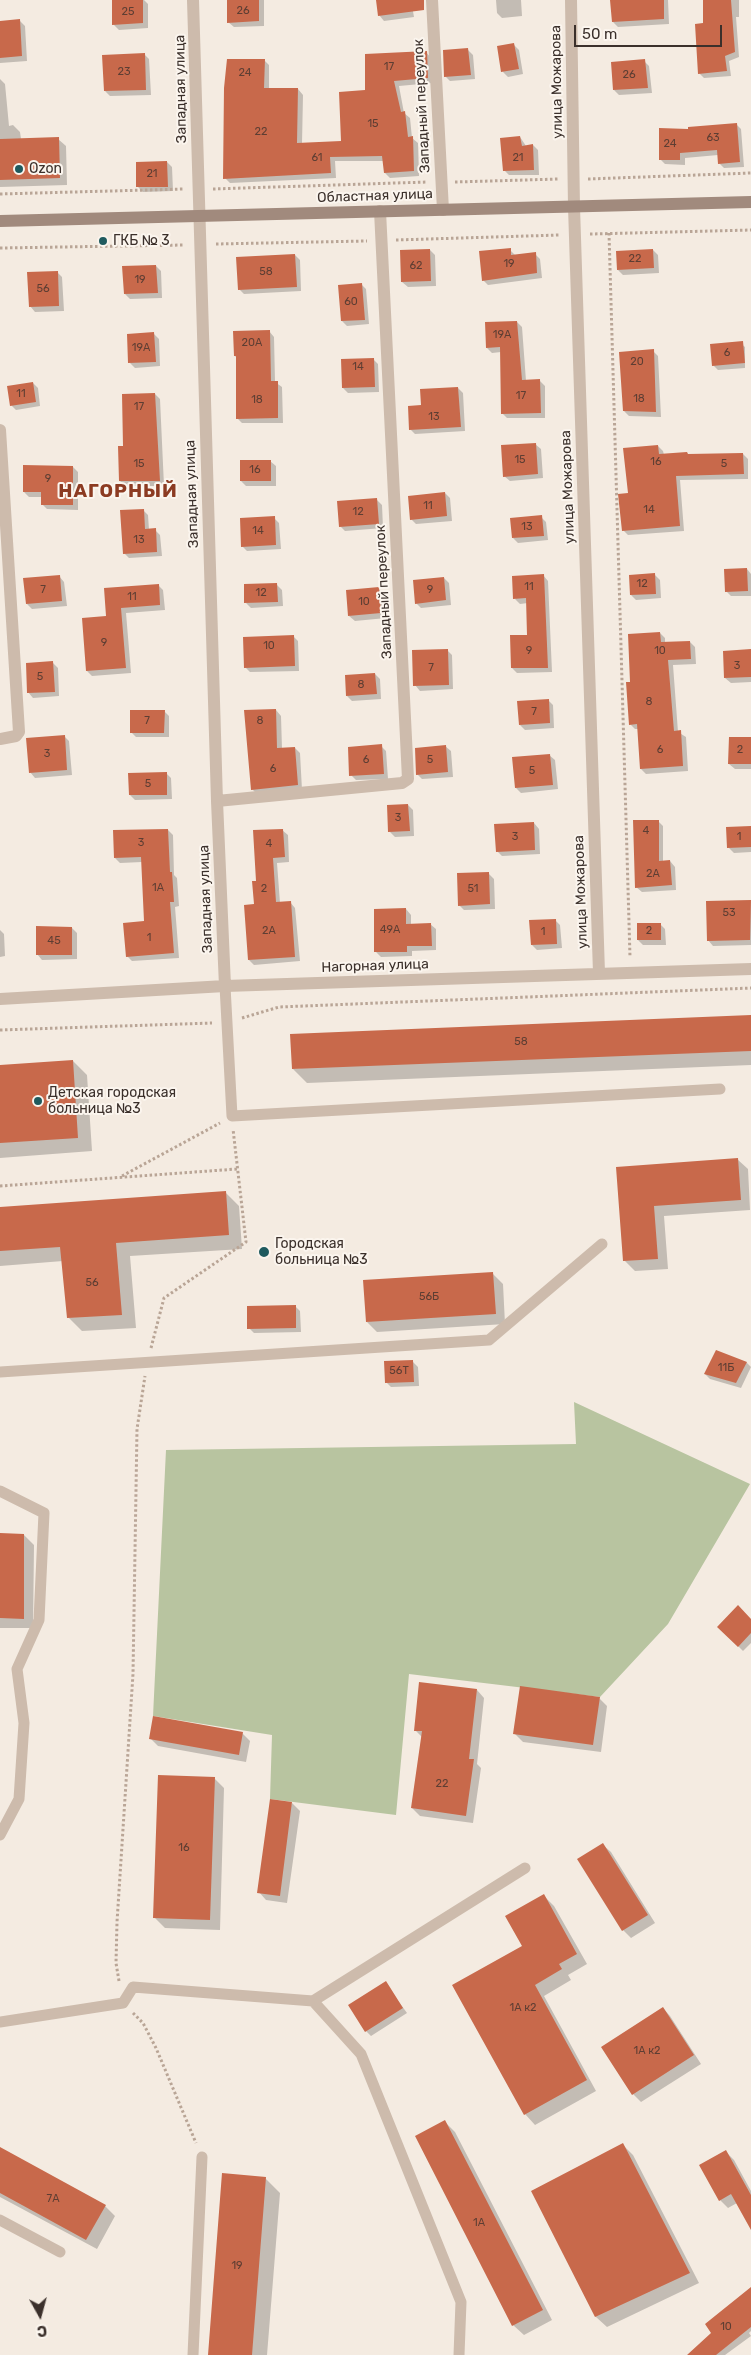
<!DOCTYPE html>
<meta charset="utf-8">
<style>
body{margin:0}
#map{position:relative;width:751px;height:2355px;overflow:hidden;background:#f4ebe1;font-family:Rubik,sans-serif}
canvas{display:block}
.north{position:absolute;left:15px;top:2290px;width:50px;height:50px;-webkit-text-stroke:4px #fbf5ee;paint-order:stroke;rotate:173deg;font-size:14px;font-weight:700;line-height:20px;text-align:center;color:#3b302b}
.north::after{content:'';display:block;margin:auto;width:18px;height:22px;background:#3b302b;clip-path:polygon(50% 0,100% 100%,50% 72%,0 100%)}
.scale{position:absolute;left:574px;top:25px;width:148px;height:22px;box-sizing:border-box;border:2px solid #3b302b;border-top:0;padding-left:6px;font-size:15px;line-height:18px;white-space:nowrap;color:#3b302b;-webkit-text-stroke:4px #fbf5ee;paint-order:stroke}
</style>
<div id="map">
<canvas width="751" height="2355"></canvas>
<div class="north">С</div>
<div class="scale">50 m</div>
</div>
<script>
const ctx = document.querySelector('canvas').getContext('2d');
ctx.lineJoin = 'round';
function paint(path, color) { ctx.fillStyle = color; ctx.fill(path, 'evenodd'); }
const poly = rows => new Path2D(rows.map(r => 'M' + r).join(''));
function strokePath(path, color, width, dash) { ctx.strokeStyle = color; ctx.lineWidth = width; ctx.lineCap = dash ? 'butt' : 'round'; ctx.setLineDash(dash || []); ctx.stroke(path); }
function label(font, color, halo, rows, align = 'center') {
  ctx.font = font + ' Rubik,sans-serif'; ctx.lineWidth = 4; ctx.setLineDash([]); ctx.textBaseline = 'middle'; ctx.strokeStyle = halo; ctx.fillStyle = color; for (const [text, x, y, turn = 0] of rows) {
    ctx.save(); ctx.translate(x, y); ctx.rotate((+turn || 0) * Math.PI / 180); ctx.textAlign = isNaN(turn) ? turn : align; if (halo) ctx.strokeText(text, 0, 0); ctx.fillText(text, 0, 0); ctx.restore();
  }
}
paint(poly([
 [574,1402,750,1484,668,1624,600,1697,409,1674,396,1815,270,1799,272,1735,153,1716,166,1450,576,1444]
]), '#b8c4a0');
paint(poly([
 [113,0,144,0,148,4,148,28,119,30,114,25],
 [229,0,264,0,264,26,234,27,228,22],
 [377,0,411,0,414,17,384,21,379,15],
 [496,0,521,0,522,16,502,18,497,13],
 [611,0,668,0,669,24,618,27,613,22],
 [704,0,739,0,739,17,736,17,739,57,729,61,731,76,704,78,699,73,705,24],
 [20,21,25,26,27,61,0,63,0,22],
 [514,45,519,50,523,74,508,77,503,72],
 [468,50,473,55,475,79,450,81,445,76],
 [426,52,431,58,432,83,399,86,404,113,410,118,412,138,418,143,419,176,390,178,385,173,383,161,335,161,336,178,230,183,225,178,264,60,269,65,269,89,298,89,303,95,302,144,343,142,366,92],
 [144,54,149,59,151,95,110,96,105,91],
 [644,61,649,66,652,93,619,95,614,90],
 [0,79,5,84,9,126,13,125,20,132,21,139,58,139,66,146,67,185,0,187],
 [736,124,741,129,744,167,724,168,719,163,718,155,685,158,685,165,665,164,660,159,689,130],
 [520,137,526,146,533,145,538,150,539,175,509,175,504,170],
 [167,162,172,167,173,191,143,192,138,187],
 [430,250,435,255,436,286,408,287,402,282,401,251],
 [510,250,516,256,535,254,540,259,542,278,488,285,483,280],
 [653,250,658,255,659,273,623,275,618,270],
 [295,255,300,260,301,291,244,294,239,289],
 [156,266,161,271,162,298,130,299,125,294],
 [57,272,62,277,64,311,35,312,30,306],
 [361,284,366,289,369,324,347,326,342,321],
 [517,322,522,327,526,381,539,380,545,386,545,418,507,418,502,413,501,352,492,353,487,348],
 [269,331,274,337,275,382,282,387,283,423,242,423,237,418,237,358,235,356],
 [154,334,159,339,160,366,135,368,130,363],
 [739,342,745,347,745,368,718,370,713,365],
 [653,351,658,356,661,417,629,416,624,411],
 [373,359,378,364,379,392,348,393,343,388],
 [33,383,38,388,40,406,16,410,11,405],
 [458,388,463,393,465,431,415,434,410,429,422,407],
 [155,394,160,399,164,486,125,486,120,481,125,447],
 [535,444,541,449,543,478,510,481,504,476],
 [658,446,663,451,664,455,743,454,748,459,748,479,680,480,684,531,628,535,623,530,629,494],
 [270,461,276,466,276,486,246,486,241,481],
 [73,467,78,472,78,510,47,509,42,504,42,497,29,497,24,492],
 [445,493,450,498,452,521,416,524,411,519],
 [376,499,382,505,383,528,345,531,340,526],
 [143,510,148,515,149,530,155,530,160,535,162,556,129,558,124,553],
 [541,517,546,522,548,540,518,543,513,538],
 [274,518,279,523,281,549,247,551,242,546],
 [747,569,751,574,751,596,731,596,726,591],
 [654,574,660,580,661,598,636,600,631,595],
 [543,575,548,581,552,672,517,673,512,668,528,636,528,603,520,604,515,599],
 [59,576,64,582,67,606,32,609,27,604],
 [444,578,449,583,451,605,421,608,416,603],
 [158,585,163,590,165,610,126,613,131,673,92,676,87,671,107,617,105,589],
 [277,585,282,590,283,606,251,608,246,603],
 [378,589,384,594,386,618,355,621,349,616],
 [660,633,665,638,665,643,690,642,695,647,696,664,673,665,678,732,686,737,688,771,646,774,641,769,639,729,635,729,630,724],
 [293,636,298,641,299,671,250,672,245,667],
 [447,650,452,655,453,689,420,691,415,685],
 [751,651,751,682,731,683,725,678],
 [53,663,58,668,59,696,33,698,28,692],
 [375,674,380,679,381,699,352,701,347,696],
 [548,700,553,705,554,728,525,730,520,725],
 [276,710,281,716,282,749,295,748,300,753,302,790,257,794,252,789,245,711],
 [164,711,169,716,169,737,136,737,131,732],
 [64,736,69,741,72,775,35,778,30,772],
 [751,738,751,769,735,769,729,764],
 [381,746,386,751,388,779,356,780,351,775],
 [445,746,451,751,453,777,422,779,417,774],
 [549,755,555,760,558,789,521,793,516,788],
 [166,773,171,778,172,799,135,800,130,795],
 [408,805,413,810,414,836,395,837,390,832],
 [658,821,663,826,663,862,670,861,675,867,676,890,642,892,636,887],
 [534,823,539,829,540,854,502,856,497,851],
 [751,827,751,852,734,853,729,848,728,828],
 [168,830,173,835,174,875,177,878,179,906,175,907,179,958,132,961,127,956,146,922,142,862,120,863,115,858],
 [282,830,288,835,289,862,277,863,280,903,290,902,295,908,300,961,254,965,249,960,257,882],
 [488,873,494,879,495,909,464,910,459,905],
 [751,901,751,945,713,946,708,940,707,902],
 [406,909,411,915,411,925,430,924,436,929,436,950,412,951,412,956,381,957,376,952],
 [555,920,560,925,562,948,537,950,532,945],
 [660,924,665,929,666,945,643,945,638,940],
 [72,928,77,933,77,959,42,960,37,954],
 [0,930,4,934,5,956,0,957],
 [751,1017,751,1065,307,1083,293,1069],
 [73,1061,87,1075,92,1151,0,1158,0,1066],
 [737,1159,748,1169,750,1210,664,1216,668,1269,635,1271,624,1260,618,1168],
 [225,1192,239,1206,242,1249,130,1256,136,1328,82,1331,68,1317,63,1261,0,1266,0,1208],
 [493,1274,503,1284,505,1324,377,1332,367,1322],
 [295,1306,300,1311,301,1332,254,1333,249,1328],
 [717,1351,747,1363,751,1367,741,1388,710,1379,705,1374],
 [413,1362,418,1367,419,1386,391,1387,386,1382],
 [0,1535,24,1535,34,1545,33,1628,0,1628],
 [751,1620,751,1643,743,1651,719,1627],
 [477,1690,484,1698,477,1764,481,1768,473,1823,420,1816,412,1808,422,1737,415,1730],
 [600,1699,607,1706,601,1752,523,1742,515,1734],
 [242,1733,250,1741,246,1762,158,1746,150,1738],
 [214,1778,224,1788,220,1930,165,1928,155,1918],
 [292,1803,300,1811,287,1903,266,1900,259,1892],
 [603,1845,611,1852,655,1923,631,1938,623,1930,579,1859],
 [544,1896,554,1906,587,1964,568,1975,571,1980,544,1996,596,2091,535,2125,525,2114,523,1946],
 [385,1983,407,2013,371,2036,366,2031],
 [663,2008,670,2016,701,2064,641,2102,633,2094,603,2047],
 [445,2122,455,2132,552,2320,524,2335,513,2325],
 [623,2145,633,2155,699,2283,607,2327,596,2317,532,2191],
 [0,2149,105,2206,115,2216,97,2249,0,2197],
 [726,2152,734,2160,751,2191,751,2228,737,2203,728,2208,720,2200,701,2166],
 [265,2178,280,2193,267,2355,209,2355],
 [751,2288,751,2331,749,2333,751,2336,725,2355,689,2355,713,2333]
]), '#0003');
paint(poly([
 [112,0,143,0,143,23,112,25],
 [227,0,259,0,259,21,227,23],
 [376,0,424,0,424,10,378,16],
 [610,0,664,0,664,19,612,22],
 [703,0,731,0,735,52,725,56,727,71,698,74,695,24,703,23],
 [20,19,22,56,0,58,0,21],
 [514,43,519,69,501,72,497,46],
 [468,48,471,75,444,77,443,50],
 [427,51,428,78,394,81,401,112,405,111,408,137,413,136,414,171,384,173,382,156,330,157,331,173,223,179,224,88,227,59,265,59,264,88,298,88,297,143,341,141,339,92,365,90,365,54],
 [145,53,146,90,104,91,102,55],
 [645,59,648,88,613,90,611,62],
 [737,123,740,162,718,164,717,150,680,153,680,160,659,160,659,128,688,129,688,127],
 [520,136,522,146,533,144,534,170,503,171,500,138],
 [59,137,60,178,0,180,0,139],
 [167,161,168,187,136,187,136,162],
 [511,248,511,255,536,252,537,273,482,281,479,251],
 [430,249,431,281,401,282,400,250],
 [653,249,654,268,617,270,616,251],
 [295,254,297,287,238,290,236,257],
 [156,265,158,293,124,294,122,266],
 [58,271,59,306,29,307,27,272],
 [362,283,365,320,341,321,338,285],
 [517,321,522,380,540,379,541,413,501,414,500,347,486,348,485,322],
 [270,330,271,381,278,381,278,418,236,419,236,356,234,356,233,331],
 [154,332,156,362,128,363,127,334],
 [743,341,745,363,712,366,710,344],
 [654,349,656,412,623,411,619,352],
 [374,358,375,387,342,388,341,359],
 [33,382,36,402,10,406,7,386],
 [458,387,461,427,409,430,408,406,421,405,420,389],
 [155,393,160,481,119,481,118,446,123,446,122,394],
 [536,443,538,474,503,477,501,445],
 [658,445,659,454,687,452,688,454,743,453,744,474,676,476,680,526,622,531,618,494,628,493,623,448],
 [240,460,271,460,271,481,240,481],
 [23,465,73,466,73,505,41,505,41,492,23,492],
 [445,492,447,516,410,520,408,496],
 [377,498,379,524,339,527,337,501],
 [144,509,145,529,156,528,157,552,123,554,120,510],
 [542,515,544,536,512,538,510,518],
 [275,516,276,545,241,547,240,518],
 [747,568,748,591,725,592,724,569],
 [655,573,656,594,630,595,629,575],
 [544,574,548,668,511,668,510,635,527,635,526,598,513,599,512,576],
 [60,575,62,601,26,604,23,578],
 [444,577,446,600,415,604,413,580],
 [277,583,278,602,244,603,244,584],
 [159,584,160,605,121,608,126,668,86,671,82,618,106,616,104,588],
 [379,587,381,613,348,616,346,590],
 [660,632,661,642,690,641,691,659,668,660,674,731,681,730,683,766,640,769,637,724,629,725,626,682,630,682,628,634],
 [294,635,295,666,244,668,243,637],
 [448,649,449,685,413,686,412,650],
 [751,649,751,677,724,678,723,651],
 [53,661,55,692,27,693,26,663],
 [375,673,377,694,346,696,345,675],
 [549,699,550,723,519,725,517,701],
 [276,709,277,748,295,747,298,785,251,790,244,710],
 [130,710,165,710,164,733,130,733],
 [65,735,67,770,29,773,26,738],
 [729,737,751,737,751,764,728,764],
 [382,744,384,774,349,776,348,747],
 [446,745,448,772,416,775,415,748],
 [550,754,553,785,515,788,512,757],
 [167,772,167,795,129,795,128,773],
 [408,804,410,831,388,832,387,805],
 [633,820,659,820,659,861,670,860,672,885,635,888],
 [534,822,535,850,496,852,494,824],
 [751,826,751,847,727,848,726,827],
 [168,829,170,872,172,872,174,902,170,902,174,953,126,957,123,923,144,921,141,857,114,858,113,830],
 [283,829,285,857,273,858,276,902,291,901,295,957,248,960,244,905,254,904,252,881,256,881,253,830],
 [489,872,490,904,458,906,457,873],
 [751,900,750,940,707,941,706,901],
 [406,908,406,924,431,923,432,946,407,946,407,952,374,952,374,909],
 [556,919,557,944,531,945,529,920],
 [637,923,661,923,661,940,637,940],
 [36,926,72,927,72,955,36,955],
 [751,1015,751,1051,292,1069,290,1034],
 [73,1060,78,1138,0,1143,0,1065],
 [738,1158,741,1200,654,1206,658,1259,623,1261,616,1167],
 [226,1191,229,1235,116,1243,122,1315,67,1318,60,1247,0,1251,0,1207],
 [493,1272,496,1314,366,1322,363,1280],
 [296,1305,296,1328,247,1329,247,1306],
 [716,1350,747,1362,736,1383,704,1374],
 [413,1360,414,1382,385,1383,384,1361],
 [0,1533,24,1534,24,1619,0,1618],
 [738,1605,751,1619,751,1633,738,1647,717,1627],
 [419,1682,477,1689,469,1759,474,1759,466,1816,411,1808,422,1731,414,1731],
 [520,1686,600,1697,593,1745,513,1734],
 [153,1716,243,1732,239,1755,149,1739],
 [158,1775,215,1777,210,1920,153,1918],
 [270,1799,292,1802,280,1896,257,1893],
 [603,1843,648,1915,622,1931,577,1859],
 [544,1894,577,1954,559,1964,562,1969,535,1985,587,2080,524,2115,452,1985,522,1946,505,1916],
 [386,1981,403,2008,365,2032,348,2005],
 [663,2007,694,2055,632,2095,601,2047],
 [445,2120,543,2310,512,2326,415,2136],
 [623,2143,690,2273,595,2317,531,2191],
 [0,2147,106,2205,86,2240,0,2193],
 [726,2150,751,2195,751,2230,731,2194,719,2201,699,2165],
 [222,2173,266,2177,252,2355,208,2355],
 [751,2287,751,2327,716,2355,687,2355,711,2333,705,2324]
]), '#c8694b');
strokePath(poly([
 [588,179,751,173],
 [455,182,559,179],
 [213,189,427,182],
 [0,194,184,189],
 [609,233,630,957],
 [590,234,751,230],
 [396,240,559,235],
 [216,244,367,241],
 [0,248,184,245],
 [242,1018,279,1007,751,988],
 [0,1030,212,1023],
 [122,1176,220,1123],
 [0,1186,237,1169],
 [151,1348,164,1298,246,1242,233,1129],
 [119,1981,116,1963,117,1922,133,1674,137,1429,145,1376],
 [133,2013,143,2023,156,2048,196,2143]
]), '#b9a596', 3, [2.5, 2.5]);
strokePath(poly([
 [225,986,232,1116,720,1089],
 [0,1372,489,1340,602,1244],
 [0,1491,44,1513,39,1620,17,1669,24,1723,19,1799,0,1835],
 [313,2001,525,1868],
 [0,2022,123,2003,133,1987,313,2001,361,2054,461,2302,459,2355],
 [0,2220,60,2252],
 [193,2355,202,2157]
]), '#cdbbac', 11);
strokePath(poly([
 [193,0,217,801,225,986],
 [432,0,443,210],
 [571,0,574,207,599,973],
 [0,430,19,732,16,736,0,739],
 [217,801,402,783,408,779,380,211],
 [0,999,225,986,751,969]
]), '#cdbbac', 12);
strokePath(poly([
 [0,221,751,202]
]), '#a18a7d', 12);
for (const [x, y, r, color] of [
 [19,169,5,"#1f5a5e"],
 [103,241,5,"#1f5a5e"],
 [38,1101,5,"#1f5a5e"],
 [264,1252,6,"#1f5a5e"]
]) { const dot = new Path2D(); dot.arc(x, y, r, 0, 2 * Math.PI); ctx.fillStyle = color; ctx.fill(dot); strokePath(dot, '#fbf5ee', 2); }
label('11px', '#5e3e33', null, [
 ["26",243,11],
 ["25",128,12],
 ["17",389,67],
 ["23",124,72],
 ["24",245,73],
 ["26",629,75],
 ["15",373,124],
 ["22",261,132],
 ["63",713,138],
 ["24",670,144],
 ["61",317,158],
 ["21",518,158],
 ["21",152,174],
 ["22",635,259],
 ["19",509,264],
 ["62",416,266],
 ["58",266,272],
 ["19",140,280],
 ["56",43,289],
 ["60",351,302],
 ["19А",502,335],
 ["20А",252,343],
 ["19А",141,348],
 ["6",727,353],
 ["20",637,362],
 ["14",358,367],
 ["11",21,394],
 ["17",521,396],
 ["18",639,399],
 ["18",257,400],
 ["17",139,407],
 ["13",434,417],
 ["15",520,460],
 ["16",656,462],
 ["15",139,464],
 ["5",724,464],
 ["16",255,470],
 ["9",48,479],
 ["11",428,506],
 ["14",649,510],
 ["12",358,512],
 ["13",527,527],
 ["14",258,531],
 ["13",139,540],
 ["12",642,584],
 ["11",529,587],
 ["7",43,590],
 ["9",430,590],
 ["12",261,593],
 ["11",132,597],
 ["10",364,602],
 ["9",104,643],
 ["10",269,646],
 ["9",529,651],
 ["10",660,651],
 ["3",737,666],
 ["7",431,668],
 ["5",40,677],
 ["8",361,685],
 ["8",649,702],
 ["7",534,712],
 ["7",147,721],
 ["8",260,721],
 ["6",660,750],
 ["2",740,750],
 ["3",47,754],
 ["6",366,760],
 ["5",430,760],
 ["6",273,769],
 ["5",532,771],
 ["5",148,784],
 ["3",398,818],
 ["4",646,831],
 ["3",515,837],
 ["1",739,837],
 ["3",141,843],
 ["4",269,844],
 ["2А",653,874],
 ["1А",158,888],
 ["2",264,889],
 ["51",473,889],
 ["53",729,913],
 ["49А",390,930],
 ["2А",269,931],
 ["2",649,931],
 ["1",543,932],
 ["1",149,938],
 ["45",54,941],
 ["58",521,1042],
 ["56",92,1283],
 ["56Б",429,1297],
 ["11Б",726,1368],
 ["56Т",399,1371],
 ["22",442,1784],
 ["16",184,1848],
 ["1А к2",523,2008],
 ["1А к2",647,2051],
 ["7А",53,2199],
 ["1А",479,2223],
 ["19",237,2266],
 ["10",726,2327]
]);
label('14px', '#3b302b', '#fbf5ee', [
 ["улица Можарова",557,82,-91],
 ["Западная улица",181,89,-91],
 ["Западный переулок",422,106,-93],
 ["Областная улица",375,196,-2],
 ["улица Можарова",568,487,-92],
 ["Западная улица",192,494,-92],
 ["Западный переулок",384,592,-93],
 ["улица Можарова",581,892,-92],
 ["Западная улица",206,899,-92],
 ["Нагорная улица",375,966,-2]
]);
label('14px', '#3b302b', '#fbf5ee', [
 ["Ozon",29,169],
 ["ГКБ № 3",113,241],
 ["Детская городская",48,1093],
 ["больница №3",48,1109],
 ["Городская",275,1244],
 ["больница №3",275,1260]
], 'left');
ctx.letterSpacing = '1px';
label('bold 19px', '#8c3b22', '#fbf5ee', [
 ["НАГОРНЫЙ",118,492]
]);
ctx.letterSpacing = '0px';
</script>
